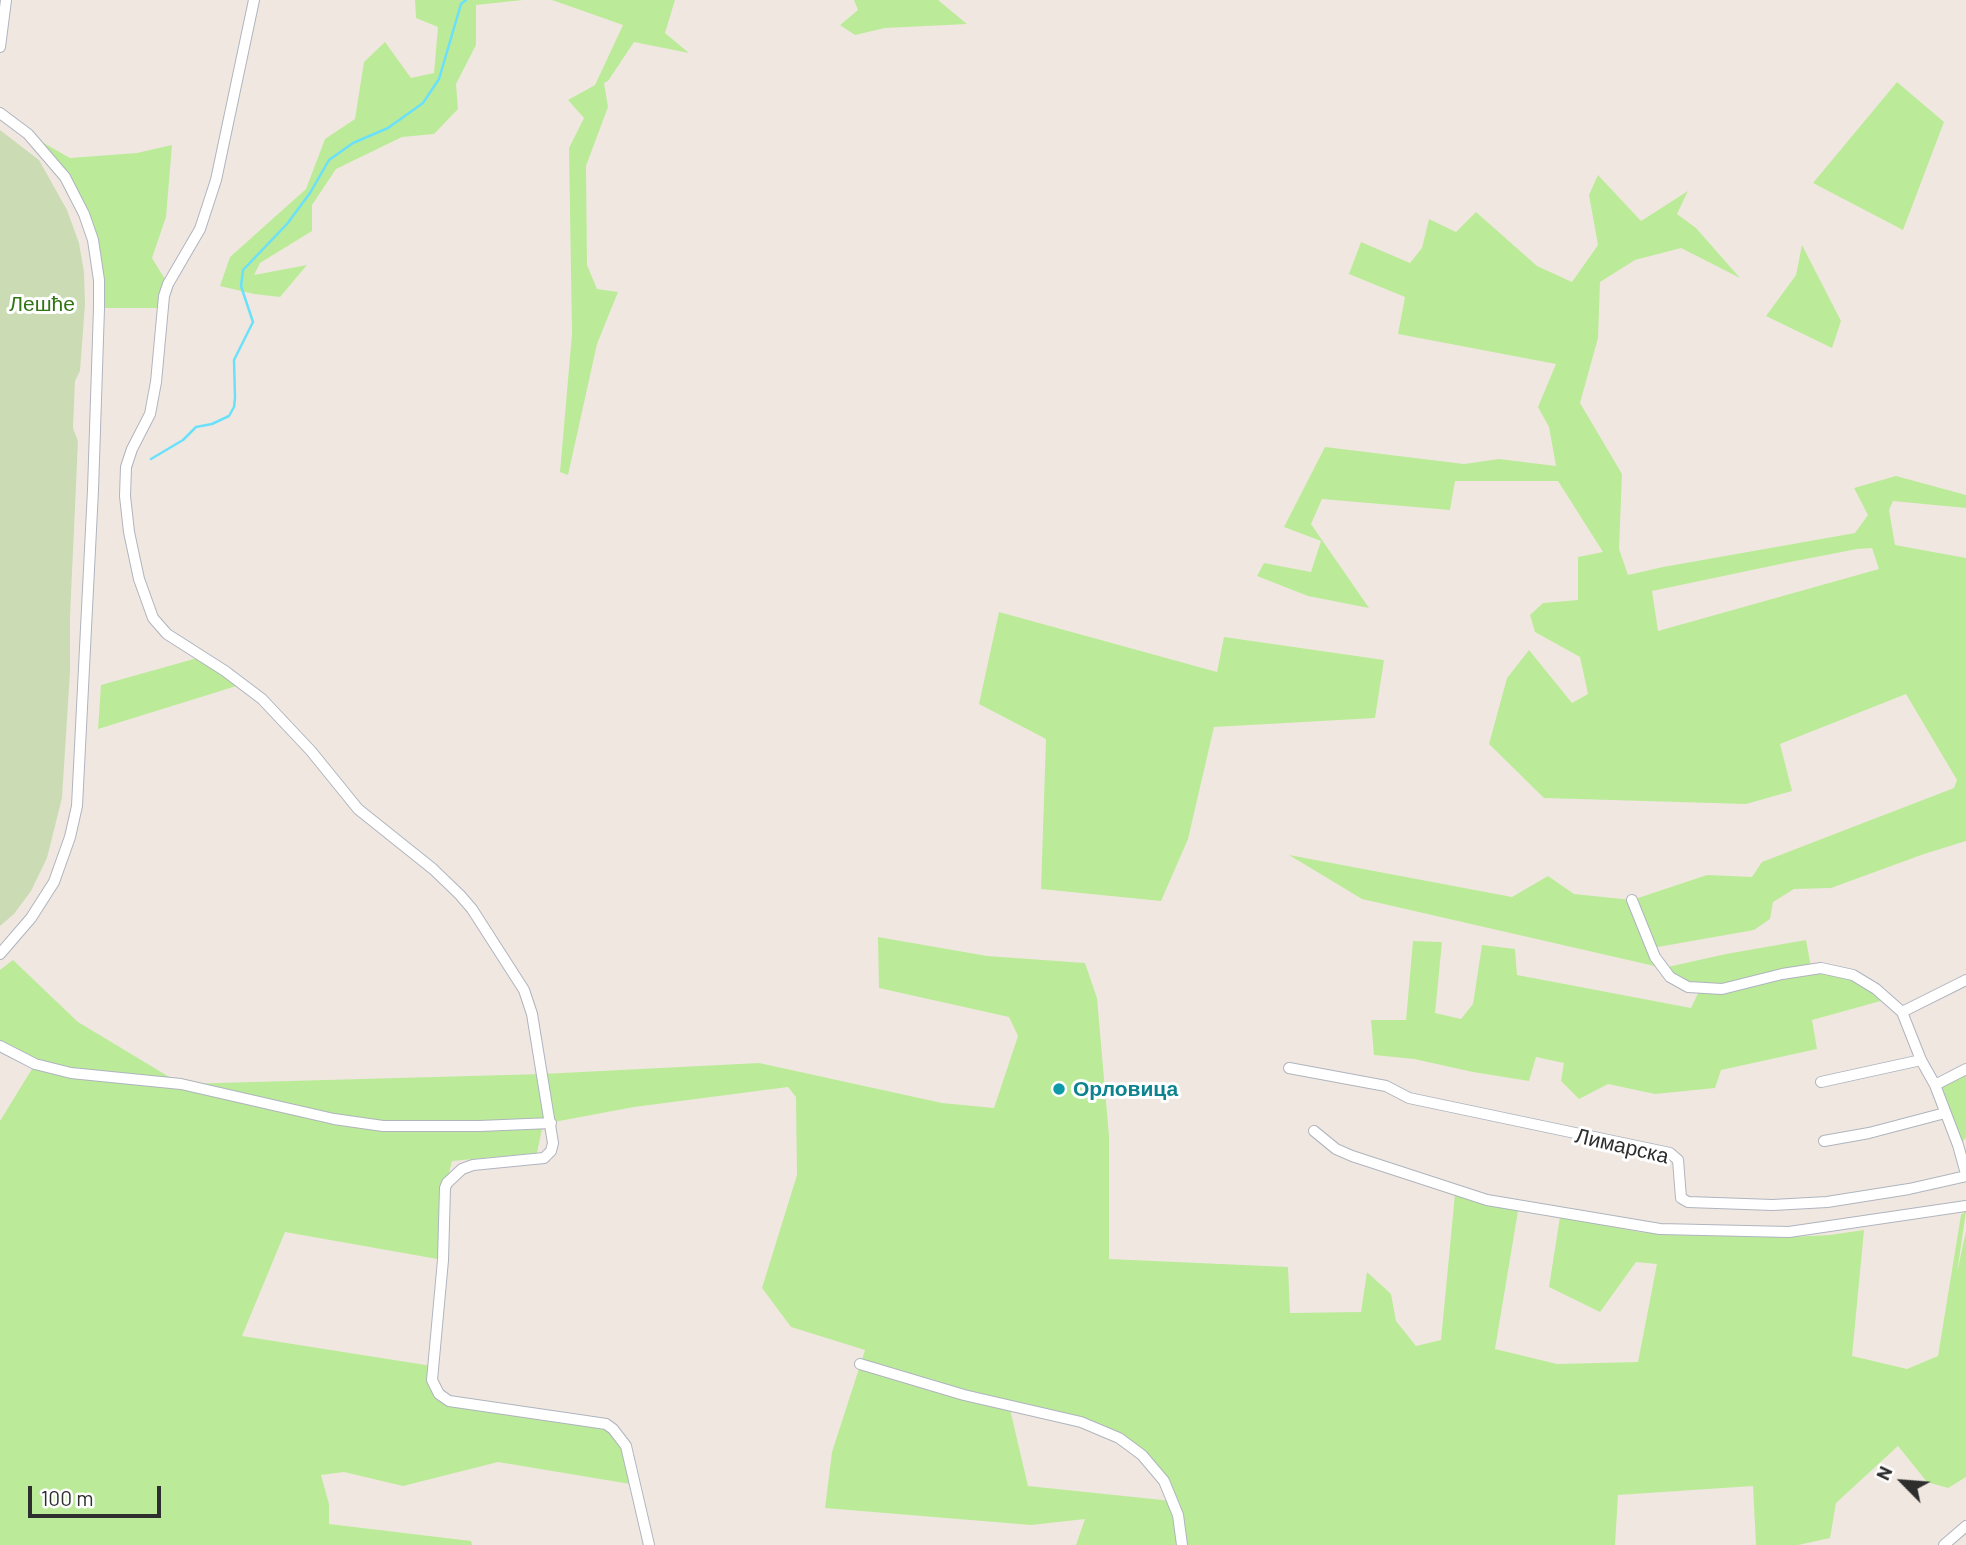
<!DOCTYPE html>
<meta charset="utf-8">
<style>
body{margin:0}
#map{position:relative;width:1966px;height:1545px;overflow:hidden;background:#f0e8e0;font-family:Barlow,sans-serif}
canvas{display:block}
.north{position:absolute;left:1868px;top:1447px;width:70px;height:70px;-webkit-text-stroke:5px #fff;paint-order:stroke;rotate:295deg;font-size:19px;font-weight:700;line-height:28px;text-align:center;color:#2e2e2e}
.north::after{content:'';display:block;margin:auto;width:24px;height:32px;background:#2e2e2e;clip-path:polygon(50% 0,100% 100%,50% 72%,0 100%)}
.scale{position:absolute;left:28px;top:1486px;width:133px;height:32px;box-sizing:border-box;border:4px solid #2e2e2e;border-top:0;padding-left:9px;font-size:21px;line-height:24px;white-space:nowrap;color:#2e2e2e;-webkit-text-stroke:5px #fff;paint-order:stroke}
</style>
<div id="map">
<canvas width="1966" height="1545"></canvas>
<div class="north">N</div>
<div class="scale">100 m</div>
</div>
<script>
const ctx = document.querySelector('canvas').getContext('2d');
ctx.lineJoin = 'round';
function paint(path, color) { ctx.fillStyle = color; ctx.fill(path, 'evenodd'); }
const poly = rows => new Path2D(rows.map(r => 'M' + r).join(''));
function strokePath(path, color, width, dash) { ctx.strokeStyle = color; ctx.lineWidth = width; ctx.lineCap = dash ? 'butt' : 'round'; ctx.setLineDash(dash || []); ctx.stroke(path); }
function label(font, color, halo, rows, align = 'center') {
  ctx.font = font + ' Barlow,sans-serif'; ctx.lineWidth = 6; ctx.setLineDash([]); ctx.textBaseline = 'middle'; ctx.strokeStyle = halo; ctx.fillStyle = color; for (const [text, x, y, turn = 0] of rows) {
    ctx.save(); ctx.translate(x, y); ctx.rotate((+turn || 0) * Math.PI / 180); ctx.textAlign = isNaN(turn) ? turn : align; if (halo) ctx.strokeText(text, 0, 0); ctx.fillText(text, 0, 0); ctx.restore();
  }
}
paint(poly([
 [415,0,523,0,476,5,476,45,456,84,458,109,434,134,402,137,336,169,312,205,312,231,260,263,254,275,307,265,280,297,254,294,220,286,230,257,306,189,325,139,355,119,364,62,385,42,411,78,434,73,438,27,416,18],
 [552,0,675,0,665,33,689,53,634,42,608,81,604,83,608,107,586,166,587,265,597,289,618,292,597,344,568,475,560,472,572,334,569,148,584,118,568,100,595,85,623,25],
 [854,0,938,0,967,24,885,28,855,35,840,25,858,10],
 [1897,82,1944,122,1903,230,1813,183],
 [28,134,70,158,137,153,172,145,166,217,152,258,168,284,162,308,99,308,93,240,65,177],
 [1598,175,1641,221,1688,191,1677,214,1696,228,1740,278,1681,248,1635,260,1600,282,1598,338,1580,403,1622,474,1619,549,1628,575,1663,567,1855,533,1868,515,1854,488,1896,476,1966,495,1966,508,1893,501,1889,510,1895,545,1966,558,1966,841,1924,854,1831,888,1794,889,1773,902,1770,919,1754,930,1652,948,1663,968,1726,954,1806,940,1811,967,1843,971,1888,999,1812,1020,1817,1049,1721,1070,1715,1088,1655,1094,1608,1084,1579,1099,1561,1081,1564,1063,1536,1057,1529,1081,1473,1072,1414,1059,1374,1055,1371,1020,1406,1020,1413,941,1442,942,1435,1013,1461,1019,1473,1004,1482,945,1515,949,1517,975,1691,1008,1700,989,1663,968,1362,899,1289,855,1512,897,1548,876,1574,894,1632,900,1707,875,1752,877,1762,862,1954,788,1957,780,1906,694,1780,744,1792,791,1746,804,1544,798,1489,744,1507,678,1529,650,1572,703,1588,694,1580,657,1535,632,1530,615,1543,603,1578,600,1578,557,1603,552,1558,481,1455,481,1450,510,1322,499,1311,524,1369,608,1308,596,1257,576,1264,563,1311,572,1321,541,1284,527,1325,447,1464,464,1499,459,1556,466,1549,427,1538,407,1556,364,1398,334,1405,297,1349,274,1361,242,1410,263,1422,248,1429,219,1456,232,1476,212,1537,266,1572,282,1598,245,1589,195],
 [1872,548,1879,569,1658,631,1652,591,1790,562,1857,549],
 [1802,245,1841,321,1832,348,1766,316,1796,275],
 [999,612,1217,672,1224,637,1384,660,1375,718,1214,727,1188,839,1161,901,1041,889,1046,739,979,704],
 [201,657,243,684,98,729,101,685],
 [878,937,987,956,1085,963,1097,998,1109,1136,1109,1259,1288,1267,1290,1313,1361,1312,1367,1272,1391,1294,1396,1321,1416,1346,1441,1340,1455,1194,1518,1211,1495,1349,1557,1364,1638,1362,1657,1264,1636,1262,1600,1312,1549,1287,1560,1217,1640,1232,1675,1235,1790,1237,1830,1235,1864,1230,1852,1356,1907,1369,1938,1356,1961,1215,1966,1211,1957,1273,1966,1231,1966,1477,1948,1488,1927,1482,1898,1446,1836,1503,1830,1538,1798,1545,1756,1545,1753,1486,1618,1495,1615,1545,1076,1545,1085,1519,1031,1525,825,1508,832,1452,865,1350,791,1327,762,1288,797,1175,796,1097,788,1087,634,1107,543,1124,537,1153,452,1161,445,1188,443,1260,285,1232,242,1336,432,1366,436,1389,449,1401,613,1429,636,1485,498,1462,403,1486,344,1472,321,1475,329,1504,329,1524,471,1541,472,1545,0,1545,0,1121,35,1064,0,1046,0,970,13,960,78,1022,181,1084,542,1074,759,1063,942,1103,994,1108,1018,1036,1009,1017,879,988],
 [1009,1405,1119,1439,1152,1464,1172,1501,1028,1486],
 [1966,1069,1966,1138,1958,1145,1935,1085]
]), '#bbeb98');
paint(poly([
 [0,130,39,160,67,210,79,243,84,272,85,304,80,371,75,381,73,428,78,441,70,617,70,672,62,798,47,858,31,891,14,914,0,926]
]), '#cbdcb5');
strokePath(poly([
 [151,459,183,440,196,427,212,424,229,416,234,407,235,398,234,360,253,322,241,286,243,270,287,224,310,193,329,160,353,143,388,128,423,103,439,79,461,4,466,0]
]), '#6be0fa', 2.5);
const minor = poly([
 [254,0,216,180,200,229,168,284,164,296,156,382,150,414,132,449,126,467,125,496,129,532,139,579,153,618,167,634,225,671,262,699,311,751,358,809,433,869,460,895,472,909,524,990,532,1014,553,1143,551,1151,544,1158,473,1165,462,1169,447,1183,445,1188,443,1260,432,1380,439,1394,449,1401,586,1421,606,1424,613,1429,626,1446,649,1545],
 [0,47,6,0],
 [0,113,28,134,65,177,84,214,93,240,99,280,99,308,93,490,77,806,70,837,54,882,31,918,0,954],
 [1632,900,1655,957,1670,977,1688,987,1722,989,1782,974,1821,968,1853,975,1876,989,1902,1012,1921,1060,1935,1085,1958,1145,1966,1174],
 [1902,1012,1966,980],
 [0,1046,35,1064,71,1073,181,1084,334,1119,383,1126,480,1126,551,1123],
 [1289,1068,1386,1086,1409,1098,1670,1153,1678,1160,1681,1198,1688,1202,1773,1205,1827,1202,1909,1189,1966,1176],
 [1821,1082,1921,1060],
 [1935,1085,1966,1069],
 [1314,1131,1336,1149,1352,1156,1487,1200,1660,1229,1789,1232,1966,1206],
 [1824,1141,1869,1133,1945,1113],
 [860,1364,964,1395,1081,1422,1119,1438,1142,1455,1164,1481,1178,1515,1182,1545],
 [1944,1545,1966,1526]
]);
strokePath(minor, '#afb4be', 12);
strokePath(minor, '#fff', 10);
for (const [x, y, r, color] of [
 [1059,1089,7,"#0f9aa8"]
]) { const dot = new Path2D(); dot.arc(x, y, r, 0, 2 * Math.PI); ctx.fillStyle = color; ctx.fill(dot); strokePath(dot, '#fff', 2.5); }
label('21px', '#307414', '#fff', [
 ["Лешће",42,304]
]);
label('bold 21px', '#0d838f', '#fff', [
 ["Орловица",1073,1089]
], 'left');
label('21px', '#2e2e2e', '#fff', [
 ["Лимарска",1622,1146,13]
]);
</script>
